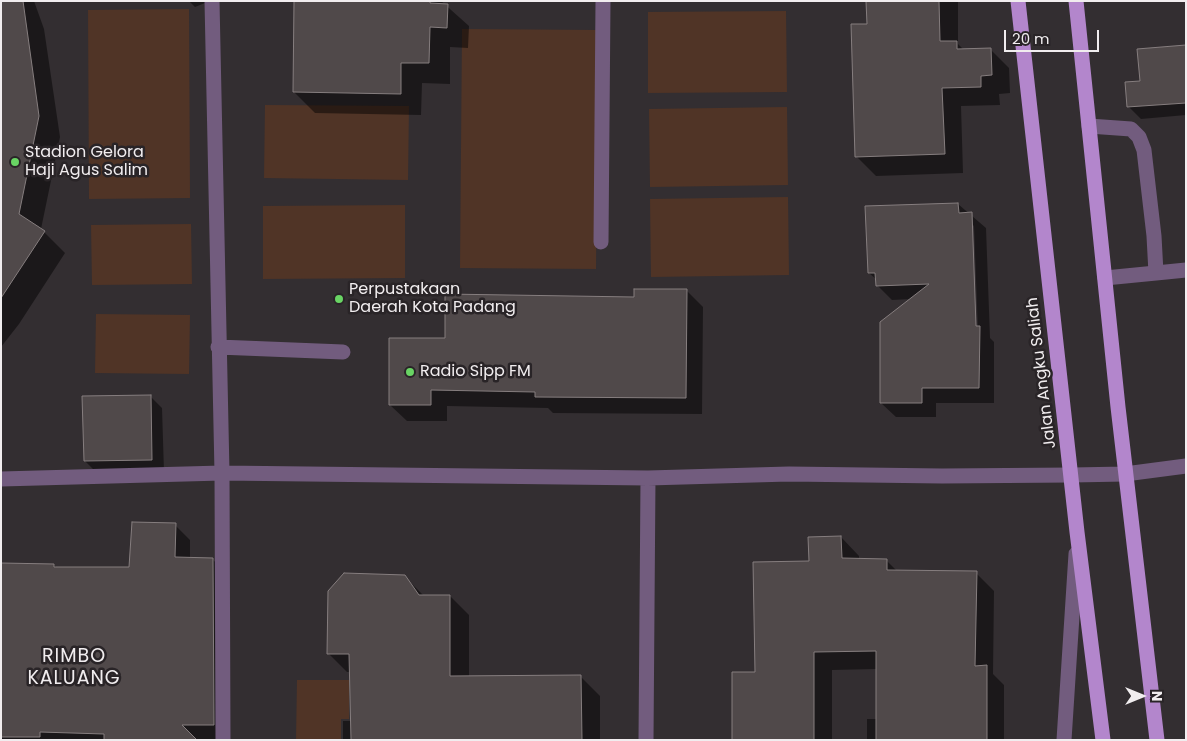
<!DOCTYPE html>
<style>
body{margin:0}
#map{position:relative;width:1187px;height:741px;overflow:hidden;background:#332e31;font-family:Poppins,sans-serif}
canvas{display:block}
.frame{position:absolute;inset:0;border:2px solid #f1edef;pointer-events:none}
.north{position:absolute;left:1117px;top:671px;width:50px;height:50px;-webkit-text-stroke:4px #292427;paint-order:stroke;rotate:90deg;font-size:14px;font-weight:700;line-height:20px;text-align:center;color:#f1edef}
.north::after{content:'';display:block;margin:auto;width:18px;height:22px;background:#f1edef;clip-path:polygon(50% 0,100% 100%,50% 72%,0 100%)}
.scale{position:absolute;left:1004px;top:30px;width:95px;height:22px;box-sizing:border-box;border:2px solid #f1edef;border-top:0;padding-left:6px;font-size:15px;line-height:18px;white-space:nowrap;color:#f1edef;-webkit-text-stroke:4px #292427;paint-order:stroke}
</style>
<div id="map">
<canvas width="1187" height="741"></canvas>
<div class="frame"></div>
<div class="north">N</div>
<div class="scale">20 m</div>
</div>
<script>
const ctx = document.querySelector('canvas').getContext('2d');
ctx.lineJoin = 'round';
function paint(path, color) { ctx.fillStyle = color; ctx.fill(path, 'evenodd'); }
const poly = rows => new Path2D(rows.map(r => 'M' + r).join(''));
function strokePath(path, color, width, dash) { ctx.strokeStyle = color; ctx.lineWidth = width; ctx.lineCap = dash ? 'butt' : 'round'; ctx.setLineDash(dash || []); ctx.stroke(path); }
function label(font, color, halo, rows, align = 'center') {
  ctx.font = font + ' Poppins,sans-serif'; ctx.lineWidth = 5; ctx.setLineDash([]); ctx.textBaseline = 'middle'; ctx.strokeStyle = halo; ctx.fillStyle = color; for (const [text, x, y, turn = 0] of rows) {
    ctx.save(); ctx.translate(x, y); ctx.rotate((+turn || 0) * Math.PI / 180); ctx.textAlign = isNaN(turn) ? turn : align; if (halo) ctx.strokeText(text, 0, 0); ctx.fillText(text, 0, 0); ctx.restore();
  }
}
paint(poly([
 [189,9,190,198,89,199,88,10],
 [786,11,787,92,648,93,648,12],
 [462,29,598,30,596,269,460,268],
 [265,105,409,106,408,180,264,178],
 [787,107,788,185,650,187,649,109],
 [788,197,789,275,651,277,650,199],
 [405,205,405,278,263,279,263,206],
 [191,224,192,284,92,285,91,225],
 [96,314,190,315,189,374,95,373],
 [297,680,349,680,349,719,341,719,341,740,296,740]
]), '#503426');
paint(poly([
 [1,1,34,1,44,29,60,137,41,229,65,253,19,324,1,347],
 [189,1,210,1,195,7],
 [295,1,441,1,469,26,468,48,450,47,450,84,422,83,421,115,315,113,294,92],
 [868,1,958,1,958,44,964,50,990,49,1009,68,1010,93,999,94,1000,105,961,106,963,173,876,176,857,157,868,25],
 [1186,46,1186,115,1141,119,1129,107,1141,82],
 [958,204,986,228,990,338,994,342,994,403,936,403,936,417,896,417,881,403,911,299,892,300,877,285,877,280,869,273],
 [971,223,974,226,978,332,975,332],
 [686,290,703,307,702,414,553,413,548,408,447,406,447,421,407,421,390,405,446,339,636,298],
 [150,396,162,408,164,472,97,473,85,461],
 [175,525,190,540,190,559,212,559,228,574,228,740,1,740,1,564,54,565,57,568,130,568],
 [841,537,859,556,859,560,887,561,898,572,976,573,994,591,993,674,1004,685,1004,740,867,740,867,719,877,719,877,669,832,670,832,740,733,740,756,673,810,563],
 [404,576,424,596,450,596,469,615,469,678,581,677,600,696,600,740,343,740,343,721,352,721,351,672,347,672,328,653]
]), '#0007');
const building = poly([
 [1,1,23,1,39,116,19,214,45,231,1,298,1,1],
 [294,1,430,1,430,3,448,4,447,28,430,27,429,63,401,63,401,94,293,92,294,1],
 [866,1,939,1,940,41,957,41,957,49,991,48,992,75,981,76,981,87,942,88,945,154,855,157,851,24,867,24,866,1],
 [1186,45,1186,103,1127,107,1125,82,1140,81,1137,49,1186,45],
 [958,203,959,213,972,212,976,326,980,326,979,388,922,388,922,403,880,403,880,322,929,284,876,286,875,273,868,273,865,206,958,203],
 [634,289,687,289,686,398,535,397,535,392,431,390,431,405,389,405,389,338,445,338,445,294,634,297,634,289],
 [151,395,152,460,84,461,82,396,151,395],
 [132,522,176,523,175,557,213,558,214,725,182,725,197,740,104,740,104,734,40,732,40,737,1,737,1,563,54,564,54,567,129,567,132,522],
 [841,536,842,558,887,559,887,570,977,571,975,666,987,665,987,740,876,740,876,651,814,652,814,740,732,740,732,672,755,672,753,562,809,561,808,537,841,536],
 [344,573,405,575,419,595,450,595,450,676,581,675,582,740,351,740,349,654,327,654,328,591,344,573]
]);
paint(building, '#50494a');
strokePath(building, '#867e7f', 1);
strokePath(poly([
 [212,1,222,473,223,740],
 [1089,126,1131,129,1139,137,1144,150,1154,236,1156,273,1105,278],
 [601,242,603,1],
 [1156,273,1186,270],
 [218,347,343,352],
 [1,479,222,473,648,478,789,474,942,476,1072,475,1125,474,1186,466],
 [646,740,648,478],
 [1064,740,1076,554]
]), '#725c7e', 15);
strokePath(poly([
 [1018,1,1077,532,1103,740],
 [1076,1,1118,407,1157,740]
]), '#b386cc', 15);
for (const [x, y, r, color] of [
 [15,162,5,"#69d464"],
 [339,299,5,"#69d464"],
 [410,372,5,"#69d464"]
]) { const dot = new Path2D(); dot.arc(x, y, r, 0, 2 * Math.PI); ctx.fillStyle = color; ctx.fill(dot); strokePath(dot, '#292427', 2); }
label('16px', '#f1edef', '#292427', [
 ["Stadion Gelora",25,153],
 ["Haji Agus Salim",25,171],
 ["Perpustakaan",349,290],
 ["Daerah Kota Padang",349,308],
 ["Radio Sipp FM",420,372]
], 'left');
label('16px', '#f1edef', '#292427', [
 ["Jalan Angku Saliah",1042,373,-97]
]);
ctx.letterSpacing = '1px';
label('19px', '#f1edef', '#292427', [
 ["RIMBO",74,657],
 ["KALUANG",74,679]
]);
ctx.letterSpacing = '0px';
</script>
